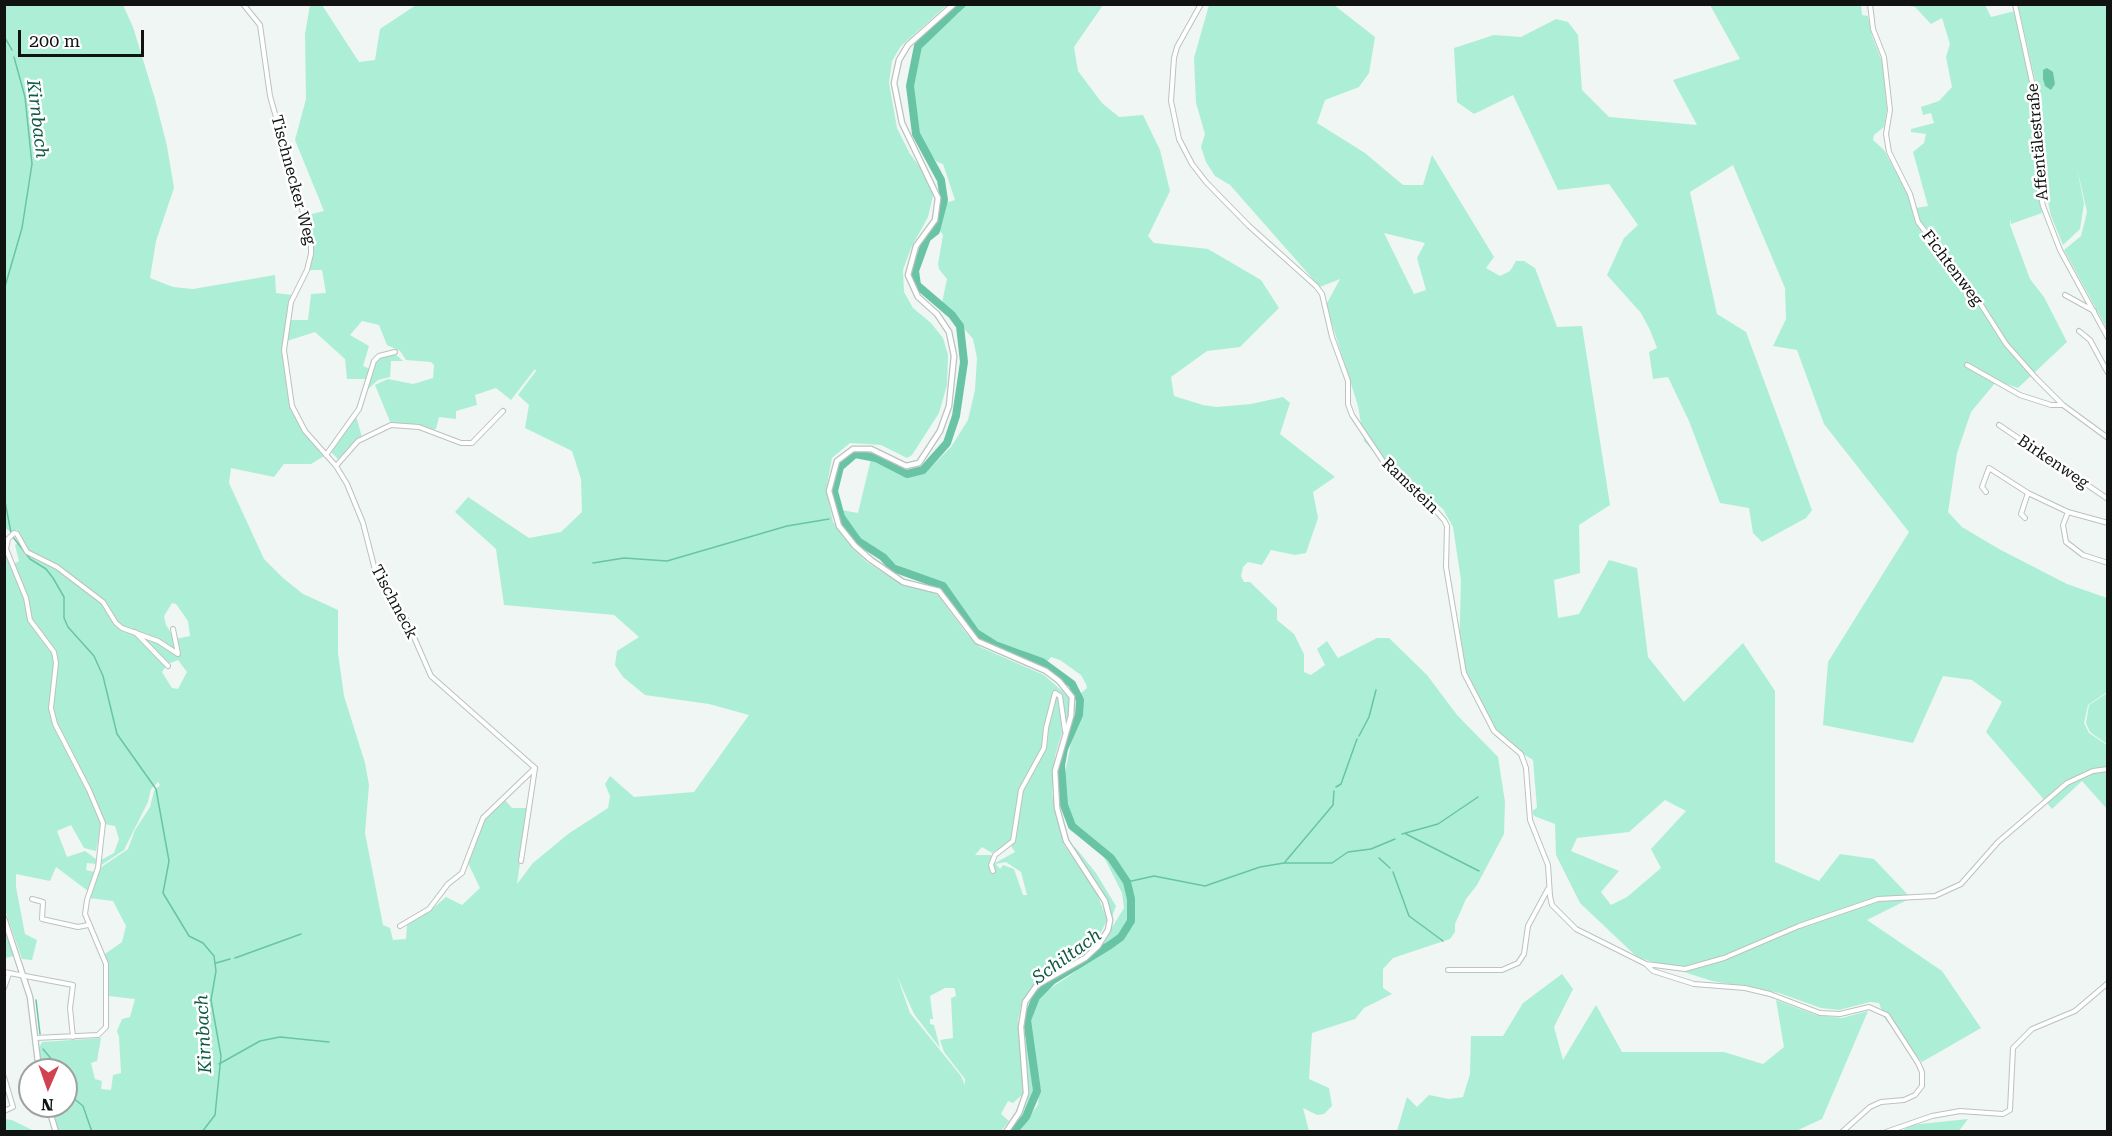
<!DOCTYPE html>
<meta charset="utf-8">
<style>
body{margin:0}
#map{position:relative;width:2112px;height:1136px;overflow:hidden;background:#eff6f3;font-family:"Roboto Serif",serif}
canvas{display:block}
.frame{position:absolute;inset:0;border:6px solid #101312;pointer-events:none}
.north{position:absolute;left:18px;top:1058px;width:60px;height:60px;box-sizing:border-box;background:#fff;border:2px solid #9fa1a0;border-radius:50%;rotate:182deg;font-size:16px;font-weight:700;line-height:24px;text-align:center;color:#101312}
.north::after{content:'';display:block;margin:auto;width:21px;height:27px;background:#d24150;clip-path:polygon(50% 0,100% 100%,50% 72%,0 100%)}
.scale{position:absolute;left:18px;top:30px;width:126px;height:27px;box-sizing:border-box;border:3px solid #101312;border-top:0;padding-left:8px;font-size:18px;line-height:21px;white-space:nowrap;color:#101312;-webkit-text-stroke:4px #fff;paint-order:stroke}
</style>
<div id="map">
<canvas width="2112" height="1136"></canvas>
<div class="frame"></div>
<div class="north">N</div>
<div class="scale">200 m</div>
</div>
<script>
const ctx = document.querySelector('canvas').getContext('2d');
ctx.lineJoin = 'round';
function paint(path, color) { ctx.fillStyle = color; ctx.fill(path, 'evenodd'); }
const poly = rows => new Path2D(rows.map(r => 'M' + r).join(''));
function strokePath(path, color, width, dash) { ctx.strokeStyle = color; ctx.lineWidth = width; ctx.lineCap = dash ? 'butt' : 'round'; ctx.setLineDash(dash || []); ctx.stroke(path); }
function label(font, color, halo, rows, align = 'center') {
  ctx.font = font + ' "Roboto Serif",serif'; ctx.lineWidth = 5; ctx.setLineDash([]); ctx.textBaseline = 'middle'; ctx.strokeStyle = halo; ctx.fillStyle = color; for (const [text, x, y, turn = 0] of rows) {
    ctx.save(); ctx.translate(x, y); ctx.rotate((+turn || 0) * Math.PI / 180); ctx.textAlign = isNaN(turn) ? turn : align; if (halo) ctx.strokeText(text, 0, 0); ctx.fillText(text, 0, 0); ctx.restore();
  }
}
paint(poly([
 [4,5,123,5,133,27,155,99,167,146,174,188,156,241,150,278,173,287,193,289,275,275,276,293,292,295,283,350,287,392,296,419,324,456,311,464,284,464,274,477,231,468,229,483,264,559,283,578,303,594,338,610,338,653,344,696,365,763,369,785,365,833,383,925,390,928,393,940,406,939,407,925,430,911,446,897,462,905,480,888,468,863,484,818,504,799,512,808,528,808,517,884,533,863,568,834,608,808,610,796,605,784,610,776,634,797,694,792,749,715,709,704,645,695,623,677,615,665,617,651,639,637,614,615,504,605,496,549,455,512,468,497,529,538,561,532,582,512,581,479,572,451,525,428,529,405,518,395,536,371,535,369,511,400,496,388,475,395,477,405,456,411,456,419,439,417,436,429,431,430,407,424,391,424,375,385,388,379,413,384,433,378,434,365,431,362,406,360,400,351,387,345,379,325,362,321,350,335,369,346,363,366,370,369,368,379,347,379,345,359,315,332,287,341,290,320,308,320,311,294,326,293,322,270,310,270,314,243,308,215,324,211,295,140,306,99,305,34,310,5,322,5,359,62,375,60,380,29,416,5,947,5,901,46,892,61,889,83,897,128,910,154,929,179,933,196,928,217,911,248,903,270,904,292,913,308,931,323,943,338,948,355,947,385,939,413,912,455,907,458,881,445,850,443,832,458,826,490,833,522,853,549,868,563,899,583,923,588,938,595,966,633,980,647,1044,675,1069,697,1070,707,1065,726,1061,722,1062,732,1055,756,1052,794,1064,845,1097,893,1107,920,1096,942,1066,966,1043,978,1022,1001,1018,1020,1024,1093,1013,1103,1008,1101,1001,1114,1009,1121,1001,1131,59,1131,50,1106,66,1106,66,1070,41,1070,39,1048,42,1042,101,1038,97,1061,91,1063,95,1079,102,1081,101,1089,111,1090,113,1075,121,1073,119,1037,117,1031,122,1019,130,1017,135,999,108,996,108,965,105,954,122,942,126,926,113,901,89,898,100,868,128,849,135,830,150,807,154,791,160,785,158,782,151,789,148,802,124,850,100,866,99,861,114,853,119,839,115,826,104,824,90,789,57,726,52,712,55,655,31,620,14,564,19,561,15,545,19,542,29,555,60,571,106,605,61,569,28,551,17,530,11,532,5,528],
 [172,603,176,604,188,621,190,636,175,639,166,625,164,616],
 [178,660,187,672,178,689,172,688,162,672,168,664],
 [1009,843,1015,852,995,863,991,855,975,855,982,847,992,853],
 [1006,862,1021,872,1027,895,1023,895,1014,869,1003,865,1000,869,996,864],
 [897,976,914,1014,940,1048,934,1025,930,1024,930,1019,933,1019,930,996,945,988,954,988,955,990,956,996,951,998,953,1038,940,1040,944,1052,965,1079,965,1085,961,1076,910,1013],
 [964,5,1103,5,1074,47,1078,71,1102,103,1119,117,1143,115,1160,150,1170,191,1148,236,1154,243,1208,249,1261,280,1279,308,1240,347,1207,351,1171,377,1174,396,1203,405,1217,407,1251,404,1283,397,1290,403,1280,434,1335,477,1313,492,1318,518,1306,553,1295,555,1271,550,1262,565,1248,562,1243,567,1241,576,1244,582,1250,582,1277,608,1277,620,1294,634,1304,654,1304,672,1311,675,1325,665,1317,649,1327,641,1338,658,1377,638,1389,638,1427,675,1457,715,1498,757,1505,802,1504,834,1477,885,1466,899,1455,924,1455,932,1450,939,1393,958,1383,969,1383,988,1392,994,1364,1008,1355,1019,1312,1033,1309,1079,1329,1088,1332,1106,1324,1114,1317,1115,1303,1108,1309,1131,1018,1131,1038,1105,1039,1090,1033,1062,1035,1051,1029,1026,1035,1003,1042,994,1072,974,1104,948,1101,945,1124,908,1122,893,1102,853,1070,830,1075,824,1066,803,1064,778,1073,733,1082,714,1081,693,1087,688,1086,684,1081,675,1060,660,1051,657,1046,663,1021,650,984,638,968,622,945,584,895,564,854,536,851,525,842,517,841,510,858,513,871,459,902,475,913,476,927,471,951,447,968,420,975,390,977,358,973,339,942,303,947,279,939,269,938,264,943,235,938,228,946,203,955,200,943,164,937,162,920,141,914,119,912,81,921,47,959,13],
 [1209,5,1334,5,1375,37,1369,73,1359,87,1325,100,1317,123,1365,153,1403,185,1423,185,1432,155,1494,257,1486,268,1500,276,1510,271,1516,261,1524,261,1535,268,1557,327,1582,326,1610,505,1579,525,1580,573,1554,580,1558,618,1579,614,1609,560,1637,568,1648,657,1684,702,1743,643,1775,691,1775,862,1819,881,1840,854,1874,859,1911,898,1867,920,1942,971,1981,1028,1922,1062,1885,1019,1879,1003,1870,1002,1839,1010,1821,1008,1779,993,1712,981,1637,957,1580,903,1556,855,1555,824,1534,816,1532,811,1537,808,1533,760,1496,737,1459,658,1461,580,1453,527,1443,509,1385,464,1364,441,1358,406,1326,305,1340,279,1320,287,1230,185,1215,176,1206,162,1201,147,1205,134,1196,103,1194,58],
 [1384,233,1425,243,1417,258,1426,290,1414,294],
 [1665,800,1686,811,1651,849,1661,868,1627,897,1611,905,1601,892,1619,871,1571,851,1577,838,1629,832],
 [1710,5,1861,5,1862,15,1868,16,1872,36,1883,64,1887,110,1884,127,1874,135,1873,140,1884,150,1910,198,1917,222,1920,221,1916,208,1928,206,1913,152,1924,143,1926,134,1911,132,1911,129,1934,123,1931,113,1923,115,1921,107,1939,101,1952,87,1946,57,1950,44,1942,18,1931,24,1915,7,1904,5,1985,5,1991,17,2015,11,2032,91,2035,183,2042,213,2011,224,2010,218,2010,225,2030,279,2044,297,2067,342,2018,388,2000,382,1995,383,1971,412,1957,453,1948,512,1962,527,1999,549,2067,584,2107,598,2107,692,2088,705,2084,723,2089,733,2107,745,2107,809,2082,781,2052,809,1986,732,2002,702,1972,680,1943,676,1913,743,1823,725,1828,662,1909,532,1824,424,1797,350,1773,346,1786,319,1785,288,1733,165,1690,192,1717,314,1746,332,1812,510,1806,518,1762,542,1753,533,1749,508,1720,503,1689,421,1668,377,1653,379,1649,352,1657,348,1650,330,1641,313,1607,275,1624,238,1638,225,1609,184,1558,190,1513,95,1474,114,1457,102,1454,48,1494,35,1521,37,1556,19,1568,22,1578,35,1582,90,1609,117,1697,125,1673,80,1740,59],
 [1930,217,1950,263,1967,288,1938,253,1943,249],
 [2018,5,2107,5,2107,57,2101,50,2108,58,2107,329,2064,250,2081,236,2087,212,2077,168,2084,204,2080,229,2063,245,2051,216,2043,178,2037,89],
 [394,353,403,361,391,361,390,377,378,380,367,390,375,362,380,356],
 [356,416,362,437,338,459,331,452],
 [5,552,24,596,28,616,53,655,54,673,49,704,52,724,97,808,101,824,96,851,84,848,71,825,57,831,67,857,85,851,96,859,97,864,87,863,86,870,95,872,88,891,56,867,50,881,16,874,16,887,25,934,37,940,32,960,22,959,5,910],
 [2107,693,2108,693,2107,744,2090,732,2086,723,2089,705],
 [1075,847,1096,873,1116,906,1112,917,1102,890,1074,849],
 [4,925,15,956,5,958,4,958],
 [1562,974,1573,989,1554,1027,1563,1060,1596,1005,1622,1052,1724,1052,1763,1064,1784,1047,1776,1000,1816,1015,1842,1018,1868,1011,1822,1119,1796,1131,1397,1131,1407,1097,1417,1107,1429,1095,1449,1099,1463,1097,1470,1074,1471,1036,1503,1036,1523,1003],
 [1023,1036,1029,1050,1033,1091,1030,1105,1012,1130,1027,1102,1028,1074],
 [4,1119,12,1120,34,1131,5,1131],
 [1968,1119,1959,1131,1901,1132,1910,1125]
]), '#adefd6');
paint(poly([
 [2047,68,2053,72,2055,84,2051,90,2045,86,2043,79,2043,70]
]), '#69c4a5');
strokePath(poly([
 [4,36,12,50],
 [4,290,22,228,32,164,25,97,14,57],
 [4,496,11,533],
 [13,537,30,559,46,569,53,578,64,597,64,618,68,627,94,656,103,676,117,734,156,789,169,861,163,893,189,936,203,943,214,956,216,971,211,1000,221,1056,215,1115,202,1132],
 [593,563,624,558,667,561,787,526,829,519],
 [1359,736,1369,717,1376,690],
 [1336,787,1341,784,1357,739],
 [1402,834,1438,824,1478,797],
 [1406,834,1479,871],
 [1379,858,1390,868],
 [1285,862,1333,805,1334,791],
 [1393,872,1409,916,1443,941],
 [1127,882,1154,876,1205,886,1260,867,1284,863,1332,863,1348,852,1371,849,1395,839],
 [235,958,301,934],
 [216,963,230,959],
 [36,1000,40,1034],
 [43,1049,53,1061],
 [219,1064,260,1041,280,1037,329,1042],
 [55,1067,56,1070],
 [66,1092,83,1106,92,1132]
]), '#69c4a5', 1.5);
strokePath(poly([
 [962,4,918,46,910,86,916,134,941,180,944,200,936,231,927,238,915,271,917,285,952,315,960,326,964,362,956,416,947,443,923,470,907,474,876,458,855,454,840,467,834,491,841,517,858,541,883,557,893,568,943,586,976,633,995,645,1042,662,1072,684,1080,700,1079,715,1064,749,1061,765,1064,805,1072,826,1111,858,1127,882,1131,899,1131,921,1121,937,1110,945,1053,980,1036,997,1027,1020,1037,1091,1026,1117,1013,1132]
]), '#69c4a5', 8);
const street = poly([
 [243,4,260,25,270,96,311,241,311,254,307,270,291,302,284,350,292,406,305,431,336,466,347,484,363,523,375,570,406,619,431,676,535,768],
 [1201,4,1177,47,1174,58,1171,101,1179,139,1192,164,1206,182,1249,226,1316,286,1322,294,1332,337,1348,381,1348,404,1352,415,1385,464,1421,494,1444,520,1447,526,1446,567,1464,673,1494,731,1521,754,1526,768,1530,820,1548,865,1550,896,1552,905,1576,929,1646,964,1685,969,1724,958,1799,926,1878,899,1935,896,1961,884,1998,842,2067,783,2093,771,2108,769],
 [1870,4,1873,29,1884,57,1890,110,1886,134,1889,152,1910,194,1918,222,1978,300,2006,344,2036,378,2063,405,2108,438],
 [2015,4,2034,91,2038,117,2038,183,2043,206,2060,250,2108,338],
 [2065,295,2094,311],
 [2079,331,2090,340,2108,373],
 [1967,365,2020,395,2051,405,2062,405],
 [1999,425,2108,499],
 [326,455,359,409,374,361,379,356,395,352],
 [336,466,358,441,391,425,419,427,461,443,472,443,503,411],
 [1986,492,1982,487,1989,468,2028,493,2068,512,2108,523],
 [2068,512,2063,525,2066,542,2083,555,2108,563],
 [2025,518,2021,514,2028,493],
 [135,632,168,666],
 [521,861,535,768],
 [993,871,991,865,995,855,1013,841,1021,790,1044,748,1046,728,1055,693,1060,696,1065,731],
 [32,899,43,902,42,919,78,927,88,925],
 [400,926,429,909,448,884,462,873,483,818,535,768],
 [1646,964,1653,971,1694,984,1745,988,1770,994,1820,1013,1840,1014,1869,1007,1887,1015,1918,1063,1922,1072,1922,1086,1915,1095,1904,1100,1881,1102,1870,1107,1842,1132],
 [1448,970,1502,970,1518,963,1524,954,1528,926,1548,889],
 [4,972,73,985,70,1008,73,1037],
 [4,988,9,974],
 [35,1038,98,1035,106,1027,106,964,85,914,87,900,98,868,103,823,89,790,55,724,51,708,56,663,54,652,30,620,26,598,6,549,8,539,14,533,17,534,27,552,57,567,103,602,116,623,122,628,158,641,178,654,173,629],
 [4,1077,13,1107,4,1111],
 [1886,1132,1932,1116,1960,1111,2003,1114,2010,1110,2013,1048,2032,1029,2075,1011,2108,983]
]);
const secondary = poly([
 [954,4,908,45,899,60,894,83,902,123,938,198,935,220,916,246,908,275,918,297,937,314,949,332,954,356,949,406,940,431,919,463,906,466,871,449,853,449,837,461,829,491,839,526,855,546,871,560,903,582,939,591,977,641,1046,671,1059,681,1072,697,1071,716,1055,771,1057,808,1066,841,1105,901,1110,920,1108,930,1098,946,1085,958,1037,985,1025,1002,1021,1027,1026,1093,1019,1113,1006,1132],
 [4,918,30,997,39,1070],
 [48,1106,56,1132]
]);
strokePath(street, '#bbc2bf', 6);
strokePath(secondary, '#bbc2bf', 7);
strokePath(street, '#fff', 4);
strokePath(secondary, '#fff', 4.5);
label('16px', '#101312', '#fff', [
 ["Affentälestraße",2038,142,-95],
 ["Tischnecker Weg",293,180,75],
 ["Fichtenweg",1952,268,53],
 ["Birkenweg",2053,462,34],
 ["Ramstein",1410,486,44],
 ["Tischneck",394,602,62]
]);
label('italic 18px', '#0f5a45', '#fff', [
 ["Kirnbach",37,119,83],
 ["Schiltach",1067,957,-36],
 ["Kirnbach",204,1034,-93]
]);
</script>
